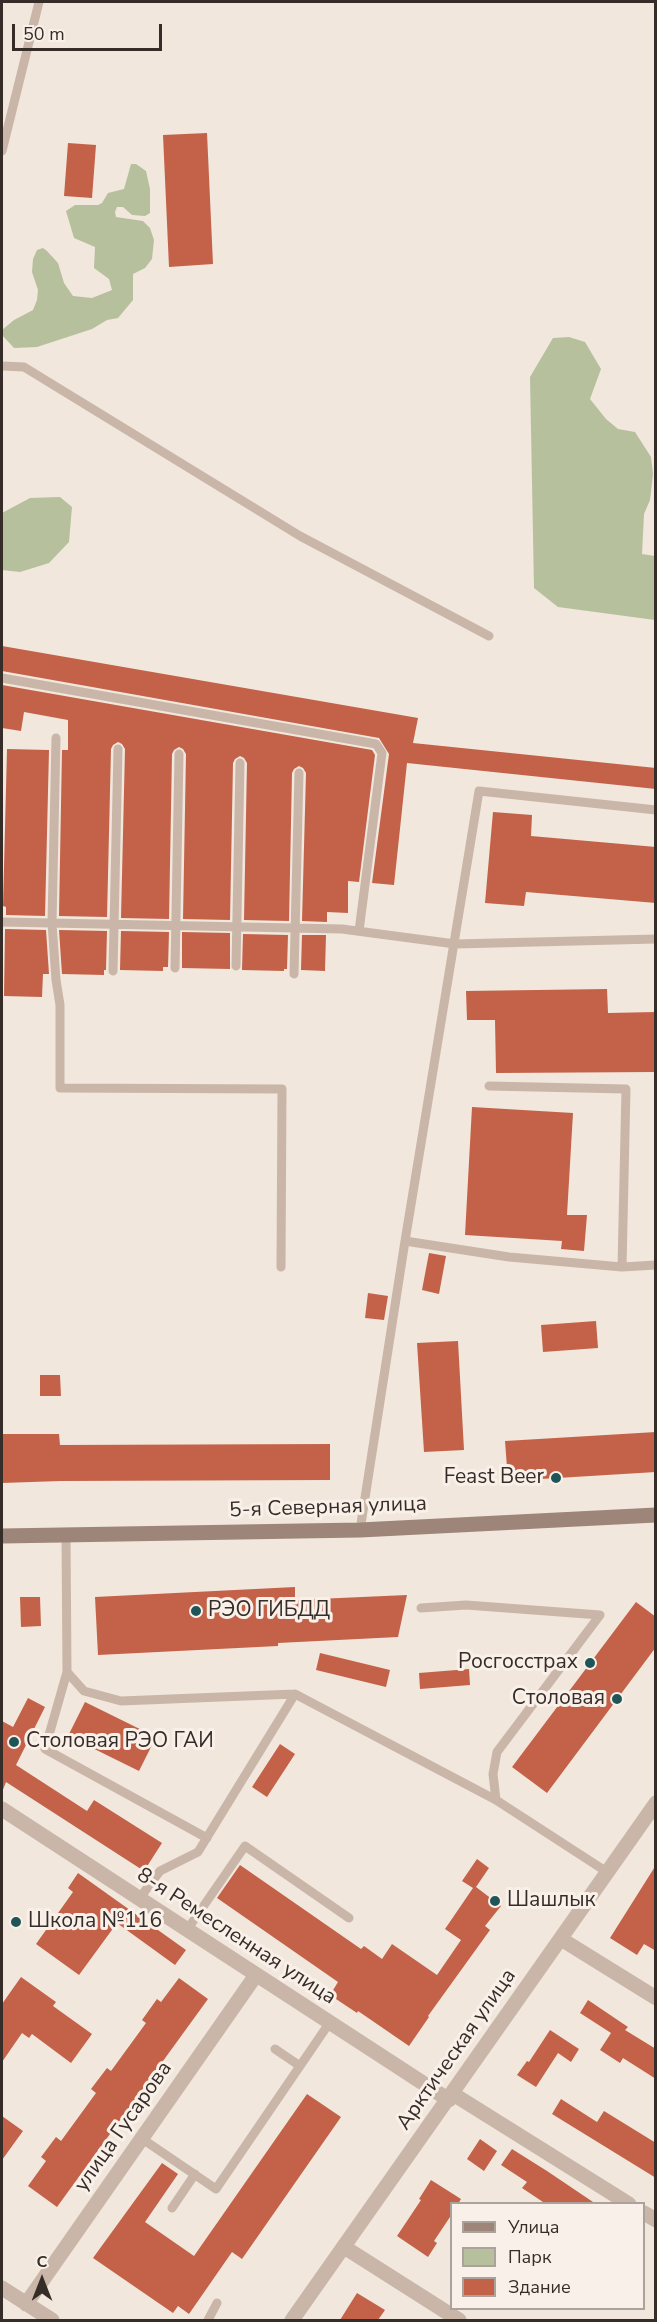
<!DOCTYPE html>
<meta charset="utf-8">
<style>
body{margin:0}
#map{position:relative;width:657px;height:2322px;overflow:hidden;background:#f1e7dc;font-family:"Nunito Sans",sans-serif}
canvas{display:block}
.frame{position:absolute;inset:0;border:3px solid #362c28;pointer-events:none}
.legend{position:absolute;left:450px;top:2202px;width:195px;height:108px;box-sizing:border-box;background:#f9f1e9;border:2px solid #aba29c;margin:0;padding:8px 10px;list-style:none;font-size:18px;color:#362c28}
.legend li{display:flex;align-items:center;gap:12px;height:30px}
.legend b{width:30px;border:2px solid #aba29c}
.north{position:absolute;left:12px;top:2250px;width:60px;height:60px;-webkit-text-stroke:4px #f9f1e9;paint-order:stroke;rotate:0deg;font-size:16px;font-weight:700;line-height:24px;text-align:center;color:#362c28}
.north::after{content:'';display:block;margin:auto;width:21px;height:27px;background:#362c28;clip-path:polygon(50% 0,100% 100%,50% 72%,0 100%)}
.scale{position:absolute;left:12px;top:24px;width:150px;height:27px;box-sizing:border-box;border:3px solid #362c28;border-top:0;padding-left:8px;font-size:18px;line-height:21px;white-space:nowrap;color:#362c28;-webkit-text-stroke:4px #f9f1e9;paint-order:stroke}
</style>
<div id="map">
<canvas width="657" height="2322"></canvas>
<div class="frame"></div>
<ul class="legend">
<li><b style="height:8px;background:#9d857a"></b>Улица</li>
<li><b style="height:16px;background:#b6c09d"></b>Парк</li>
<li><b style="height:16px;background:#c36249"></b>Здание</li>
</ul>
<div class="north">С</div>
<div class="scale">50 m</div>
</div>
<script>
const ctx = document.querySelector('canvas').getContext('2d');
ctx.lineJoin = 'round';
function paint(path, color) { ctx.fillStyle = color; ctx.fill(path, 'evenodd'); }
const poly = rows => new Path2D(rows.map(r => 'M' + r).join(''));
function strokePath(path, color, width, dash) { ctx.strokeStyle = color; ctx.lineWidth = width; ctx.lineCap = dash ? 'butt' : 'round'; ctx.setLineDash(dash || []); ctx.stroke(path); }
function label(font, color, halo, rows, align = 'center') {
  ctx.font = font + ' "Nunito Sans",sans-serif'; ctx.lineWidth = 6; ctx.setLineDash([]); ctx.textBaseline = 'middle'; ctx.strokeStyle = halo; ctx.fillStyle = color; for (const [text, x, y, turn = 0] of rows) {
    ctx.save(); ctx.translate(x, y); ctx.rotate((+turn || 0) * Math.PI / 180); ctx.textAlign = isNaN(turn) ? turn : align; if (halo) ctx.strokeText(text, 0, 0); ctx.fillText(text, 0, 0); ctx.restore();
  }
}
paint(poly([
 [131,164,136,164,146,171,150,189,150,213,145,216,132,215,123,207,117,207,115,212,116,217,143,221,150,228,154,240,152,259,145,268,133,274,133,300,118,318,107,320,92,329,37,347,14,348,2,335,2,330,14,320,33,310,37,300,38,290,32,272,33,259,37,250,43,248,47,251,58,263,64,283,73,296,92,298,112,290,109,279,94,268,95,247,74,238,66,211,75,205,98,205,102,203,108,193,124,189],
 [569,337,585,342,601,369,590,399,606,419,618,429,635,432,651,457,653,474,650,500,644,514,642,554,655,556,655,620,558,607,534,588,530,377,553,338],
 [60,497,72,507,69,542,49,563,20,572,2,570,2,513,30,498]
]), '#b6c09d');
paint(poly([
 [207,133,213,264,169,267,163,135],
 [68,143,96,145,92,198,64,196],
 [2,646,418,718,413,743,656,768,656,789,407,763,394,885,372,883,389,754,379,738,2,671],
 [2,685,372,750,375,755,359,882,348,881,348,913,327,912,327,922,302,921,306,773,303,768,299,766,294,769,292,773,289,921,244,920,247,763,244,758,240,756,235,759,233,763,230,920,183,919,186,754,183,749,179,747,174,750,172,754,169,919,121,918,125,749,122,744,118,742,113,745,111,749,107,917,59,916,62,750,68,750,68,720,24,712,21,731,2,728],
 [7,749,49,750,45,916,6,915,6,907,3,906],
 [493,812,532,815,531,836,656,847,656,903,526,892,524,906,485,903],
 [5,929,46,930,49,974,43,974,42,997,4,996],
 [59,930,107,931,106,970,104,970,104,975,62,974],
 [121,931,169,932,168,967,163,967,163,971,120,970],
 [182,932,230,933,230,969,182,968],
 [243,934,288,935,287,969,284,969,284,971,242,970],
 [302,935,326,935,325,971,301,970],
 [607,989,608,1013,656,1012,656,1072,496,1073,495,1020,467,1020,466,991],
 [472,1107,573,1113,567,1215,587,1215,584,1251,561,1249,562,1241,465,1235],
 [429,1253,446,1256,439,1294,422,1290],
 [368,1293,388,1296,384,1320,365,1318],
 [596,1321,598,1348,543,1352,541,1325],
 [458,1341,464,1450,424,1452,417,1343],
 [40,1375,60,1375,61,1396,40,1396],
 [656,1432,656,1472,508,1481,505,1441],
 [2,1434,59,1434,60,1445,330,1444,330,1480,60,1481,2,1483],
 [295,1587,295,1600,407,1595,398,1637,278,1643,278,1646,98,1655,95,1597],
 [20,1597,40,1597,41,1626,21,1627],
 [636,1602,656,1617,656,1647,547,1793,512,1767],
 [320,1653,390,1670,386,1687,316,1670],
 [469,1669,470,1685,420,1689,419,1673],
 [28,1698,45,1707,16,1765,87,1811,94,1800,162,1843,144,1871,6,1782,2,1792,2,1721,13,1727],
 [85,1702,156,1737,139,1771,68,1736],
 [280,1744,295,1754,267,1797,252,1787],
 [477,1859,489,1868,476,1887,501,1906,485,1926,490,1930,428,2016,429,2017,409,2046,358,2011,357,2013,330,1995,338,1982,217,1898,240,1865,361,1949,364,1946,382,1959,392,1944,437,1975,461,1940,445,1929,473,1888,462,1881],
 [656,1865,656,1951,644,1944,637,1955,610,1938],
 [78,1873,186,1950,175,1965,117,1923,79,1975,36,1944,73,1892,68,1888],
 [21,1977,56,2002,53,2006,92,2034,71,2063,32,2034,29,2038,22,2033,2,2062,2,2004],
 [179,1978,208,1999,57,2207,28,2186,46,2161,41,2157,56,2137,61,2141,96,2093,91,2089,107,2068,111,2071,146,2023,142,2020,157,1999,161,2002],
 [588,2000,628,2027,625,2030,656,2049,656,2079,623,2058,620,2063,600,2050,611,2033,580,2013],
 [550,2030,579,2049,571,2062,558,2053,536,2087,517,2075,527,2061,529,2062],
 [307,2094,341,2117,242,2259,232,2252,189,2314,178,2306,173,2313,93,2258,162,2163,178,2174,145,2222,194,2256],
 [561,2099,597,2122,604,2111,656,2143,656,2178,552,2114],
 [2,2116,23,2131,2,2160],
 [480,2139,497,2151,484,2171,467,2159],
 [512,2149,547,2171,596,2204,546,2204,522,2188,527,2182,501,2165],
 [431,2180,461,2199,458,2204,452,2204,452,2214,434,2241,437,2243,428,2257,397,2236,421,2200,419,2199],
 [357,2293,385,2310,378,2320,340,2320]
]), '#c36249');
strokePath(poly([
 [2,151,39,2],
 [2,366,24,367,300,536,489,636],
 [2,678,376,744,382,753,359,931],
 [56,738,52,923,56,980,60,1005,60,1088,282,1089,281,1267],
 [2,922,342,929,455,944,656,939],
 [236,966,240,763],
 [175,968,179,754],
 [113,971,118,749],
 [294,974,299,773],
 [489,1086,626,1089,622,1267],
 [405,1241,479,791,656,810],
 [360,1530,405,1241,509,1257,622,1267,656,1265],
 [66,1535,67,1672,84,1691,121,1701,295,1694,496,1800,607,1872],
 [421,1608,466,1605,600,1615],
 [67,1672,45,1749,207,1838],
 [496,1800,493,1774,497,1752,600,1615],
 [139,1899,160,1871,198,1852,295,1694],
 [187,1930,245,1846,349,1918],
 [275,2049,300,2066],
 [141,2138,216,2189,330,2022],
 [172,2208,195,2174],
 [208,2320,217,2303]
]), '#c9b6a8', 9);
strokePath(poly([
 [561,1939,656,1998],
 [453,2094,629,2204],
 [644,2213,656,2220],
 [344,2247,459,2320],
 [2,2288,52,2320],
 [26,2304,256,1975]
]), '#c9b6a8', 15);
strokePath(poly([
 [2,1809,449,2100],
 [292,2320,656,1803]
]), '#c9b6a8', 15);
strokePath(poly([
 [2,1536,360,1530,656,1515]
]), '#9d857a', 15);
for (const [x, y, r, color] of [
 [556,1478,6,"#1f5557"],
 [196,1611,6,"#1f5557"],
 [590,1663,6,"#1f5557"],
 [617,1699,6,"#1f5557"],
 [14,1742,6,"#1f5557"],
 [495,1901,6,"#1f5557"],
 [16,1922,6,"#1f5557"]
]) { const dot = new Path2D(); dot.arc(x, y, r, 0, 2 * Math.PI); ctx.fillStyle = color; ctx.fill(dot); strokePath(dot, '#f9f1e9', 2); }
label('21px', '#362c28', '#f9f1e9', [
 ["Feast Beer",544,1478,"right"],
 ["РЭО ГИБДД",208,1611],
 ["Росгосстрах",578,1663,"right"],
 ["Столовая",605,1699,"right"],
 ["Столовая РЭО ГАИ",26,1742],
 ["Шашлык",507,1901],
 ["Школа №116",28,1922]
], 'left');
label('21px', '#362c28', '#f9f1e9', [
 ["5-я Северная улица",328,1508,-2],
 ["8-я Ремесленная улица",236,1937,33],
 ["Арктическая улица",457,2050,-55],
 ["улица Гусарова",124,2127,-55]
]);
</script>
